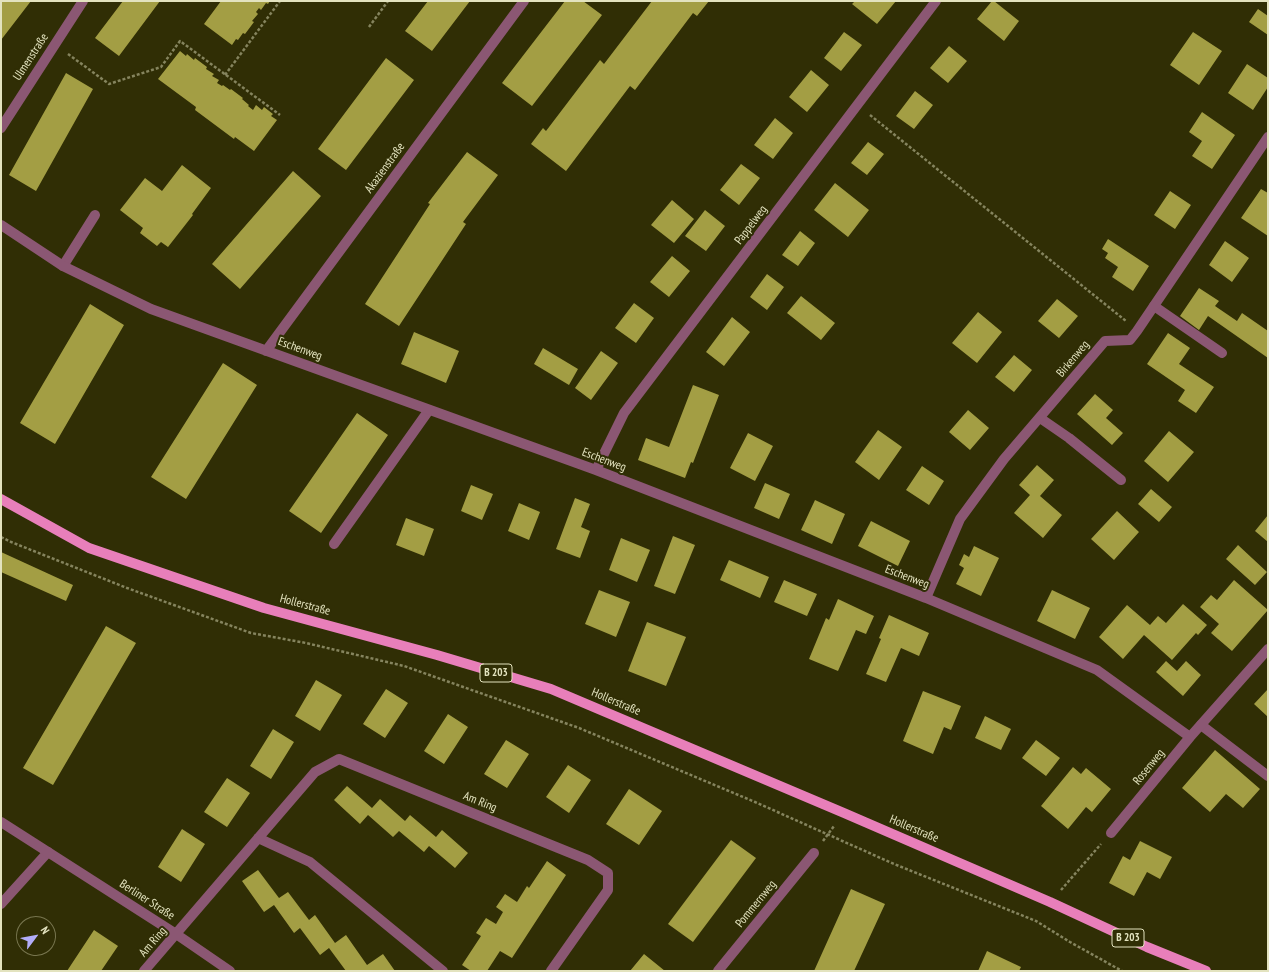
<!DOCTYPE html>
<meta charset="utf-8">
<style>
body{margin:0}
#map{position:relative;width:1269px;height:972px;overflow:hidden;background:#302e05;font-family:"PT Sans Narrow",sans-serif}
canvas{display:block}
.frame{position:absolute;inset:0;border:2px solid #e3e3bf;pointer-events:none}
.north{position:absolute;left:16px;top:916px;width:40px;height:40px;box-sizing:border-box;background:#302e05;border:1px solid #78764f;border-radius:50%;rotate:58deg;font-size:11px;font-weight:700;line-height:16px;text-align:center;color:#e3e3bf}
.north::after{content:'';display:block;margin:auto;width:14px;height:18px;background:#b2adf9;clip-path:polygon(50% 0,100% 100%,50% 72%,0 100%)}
</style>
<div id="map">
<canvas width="1269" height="972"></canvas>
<div class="frame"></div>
<div class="north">N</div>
</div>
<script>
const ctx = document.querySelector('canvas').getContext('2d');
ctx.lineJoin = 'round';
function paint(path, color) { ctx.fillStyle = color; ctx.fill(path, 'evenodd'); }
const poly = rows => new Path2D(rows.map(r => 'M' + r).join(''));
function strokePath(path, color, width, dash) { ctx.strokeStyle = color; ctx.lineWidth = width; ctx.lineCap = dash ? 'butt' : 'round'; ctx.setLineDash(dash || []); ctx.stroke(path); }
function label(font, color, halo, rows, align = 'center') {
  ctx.font = font + ' "PT Sans Narrow",sans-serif'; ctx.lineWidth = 4; ctx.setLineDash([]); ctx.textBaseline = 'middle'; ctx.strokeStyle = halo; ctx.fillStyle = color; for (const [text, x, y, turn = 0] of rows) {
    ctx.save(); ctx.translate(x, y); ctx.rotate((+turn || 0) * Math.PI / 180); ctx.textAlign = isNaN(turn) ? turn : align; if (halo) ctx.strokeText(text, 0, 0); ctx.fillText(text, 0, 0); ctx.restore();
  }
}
paint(poly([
 [1,1,31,1,1,40],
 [123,1,160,1,119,56,95,38],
 [221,1,270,1,268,4,266,3,261,10,259,8,256,12,258,14,252,21,254,22,245,34,243,33,238,40,236,39,232,45,204,24],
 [428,1,470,1,432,51,405,31],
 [565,1,583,1,602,15,532,106,502,83],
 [652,1,709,1,697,16,693,13,635,90,630,86,566,171,531,144,543,128,546,131,600,60,604,64],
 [855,1,896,1,877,24,852,4],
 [992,1,994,1,1019,21,1004,41,977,19],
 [1258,9,1268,16,1268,35,1249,22],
 [844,32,862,45,841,71,824,58],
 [1193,32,1222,51,1199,85,1170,65],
 [949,46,967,61,948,83,930,68],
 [180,51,186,56,187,54,194,60,195,58,207,67,206,69,214,74,212,76,219,80,217,83,222,86,223,85,230,90,231,89,243,98,242,99,249,105,248,106,253,110,256,105,262,110,264,107,273,114,271,116,277,120,254,151,235,137,234,139,195,110,196,107,158,79],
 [386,58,414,80,346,170,318,149],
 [1247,64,1268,78,1268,87,1253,110,1228,93],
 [811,70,829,85,807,112,789,97],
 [66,73,93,89,36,191,9,175],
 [915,91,933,105,914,129,896,116],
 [1202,112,1235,135,1212,169,1192,156,1202,141,1189,132],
 [775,118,793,133,773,159,754,145],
 [868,142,884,154,867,175,851,163],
 [467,152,498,175,463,222,466,224,399,326,365,304,430,204,428,203],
 [741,164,760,178,739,205,720,190],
 [182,165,211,188,192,214,193,215,168,247,161,242,157,246,140,233,143,228,120,210,145,178,162,191],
 [293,171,321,196,240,289,212,264],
 [835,183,869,210,848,237,814,210],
 [1261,189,1268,193,1268,236,1241,218],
 [1170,191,1191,205,1175,229,1154,215],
 [672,200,694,219,674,243,651,225],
 [705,210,725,226,706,251,685,236],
 [800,231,815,243,798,266,782,255],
 [1108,239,1149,266,1133,291,1112,277,1118,267,1105,258,1108,253,1102,249],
 [1225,241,1249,258,1232,282,1209,265],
 [672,256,690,271,669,297,650,282],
 [767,274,784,287,767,310,750,297],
 [1199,288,1219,301,1215,306,1237,321,1242,313,1268,331,1268,358,1208,316,1199,330,1180,316],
 [801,296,835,323,821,340,787,313],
 [1057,299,1078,316,1059,338,1038,321],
 [634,303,654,318,636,343,615,328],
 [90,304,124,325,55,444,20,423],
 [978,312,1002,332,977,363,952,343],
 [732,317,750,332,724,366,706,352],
 [414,332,459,351,446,383,401,364],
 [1168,333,1190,348,1179,364,1214,387,1196,413,1178,401,1185,390,1147,364],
 [543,348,578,369,569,385,534,364],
 [601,351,618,363,591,400,575,388],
 [1014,355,1032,370,1014,392,995,377],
 [223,363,257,385,186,499,151,477],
 [693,385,719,395,693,463,691,462,685,478,638,460,646,438,669,447],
 [1095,394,1113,410,1106,418,1123,433,1112,445,1077,414],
 [968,410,989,428,970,450,949,432],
 [357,413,388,435,321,533,289,511],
 [878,430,902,447,879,480,855,462],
 [1169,431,1194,452,1168,482,1144,461],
 [748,433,773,446,755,481,730,468],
 [1037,465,1054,480,1040,496,1062,515,1043,538,1014,513,1030,495,1019,485],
 [922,466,944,481,929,505,906,490],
 [765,483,790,494,779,519,754,508],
 [471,485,493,494,482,520,461,511],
 [1151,489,1172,507,1159,522,1138,504],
 [575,498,590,504,581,527,590,531,580,558,556,549],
 [815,500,845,514,832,544,801,530],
 [519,503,540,512,529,540,508,531],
 [1117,511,1139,532,1114,560,1091,539],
 [1268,515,1268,542,1255,531],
 [406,518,434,529,424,556,396,545],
 [871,521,910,541,898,566,858,546],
 [673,536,695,545,675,594,654,586],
 [621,538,650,550,637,582,609,570],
 [1238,545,1267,572,1255,585,1226,559],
 [974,546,999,558,981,596,956,584,964,568,959,565,964,554,969,557],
 [1,552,73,585,66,601,1,572],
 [729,560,769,577,760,598,720,580],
 [784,580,817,594,807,616,774,602],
 [1234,580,1268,610,1232,651,1211,633,1219,624,1200,607,1211,595,1217,600],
 [599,590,630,602,616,637,585,624],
 [1052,590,1090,608,1075,639,1037,621],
 [838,599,874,616,866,634,856,630,838,671,809,659,826,618,829,620],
 [1183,604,1207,625,1198,635,1196,633,1172,660,1144,635,1123,659,1099,637,1127,605,1150,625,1158,616,1166,623],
 [889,615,929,633,919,656,901,648,886,682,866,674,881,639,879,638],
 [647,622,686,637,666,686,628,671],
 [106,626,136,643,53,785,23,768],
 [1166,661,1177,671,1186,661,1201,675,1183,696,1156,672],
 [316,680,342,695,320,731,295,716],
 [386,689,408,703,385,738,363,724],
 [1268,689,1268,717,1254,704],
 [923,691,961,706,951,730,944,727,933,754,903,741],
 [448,714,468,727,444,764,424,751],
 [985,716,1011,729,1001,750,975,738],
 [273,729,294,742,271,779,250,766],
 [506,740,529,754,507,788,484,774],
 [1036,740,1060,758,1046,776,1022,758],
 [1215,750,1260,789,1243,808,1226,794,1210,812,1182,788],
 [568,765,591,780,569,813,546,797],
 [1073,767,1081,774,1086,768,1111,789,1092,812,1086,807,1068,829,1041,806],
 [227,778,250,793,227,827,204,812],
 [347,786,372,808,380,799,405,821,410,815,436,837,442,830,468,853,455,868,429,846,424,852,399,831,393,837,368,815,360,824,334,800],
 [629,789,662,811,639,845,606,824],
 [182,829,205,844,181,882,158,867],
 [731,840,756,858,693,942,668,924],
 [1140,841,1172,857,1160,879,1147,872,1134,896,1109,883,1123,856,1130,860],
 [547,861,566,875,512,958,500,951,487,971,471,971,462,965,481,936,476,933,486,918,496,924,503,912,496,907,505,894,517,902,527,886,529,888],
 [258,870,279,898,288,892,309,920,315,915,335,943,346,935,367,965,383,954,395,971,346,971,329,948,320,955,300,928,294,933,274,905,264,912,242,881],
 [851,889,885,904,854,971,814,971],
 [94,930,118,946,101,971,67,971],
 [987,951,1021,967,1019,971,978,971],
 [644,954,665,971,630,971]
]), '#a39e44');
strokePath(poly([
 [369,27,388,1],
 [68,54,109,84,161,67,180,41,280,115],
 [225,75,280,1],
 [870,115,1126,321],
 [1,537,11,542,127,588,251,633,306,643,404,666,579,728,755,802,894,864,1036,921,1070,942,1122,971],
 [823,841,834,826],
 [1061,890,1101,844]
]), '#85845e', 2.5, [3, 2]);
strokePath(poly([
 [63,266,95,215],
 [1154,306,1222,353],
 [1040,418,1069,438,1121,480],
 [334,544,429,410],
 [1201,725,1268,776],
 [1,904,48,852]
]), '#8b5773', 10);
strokePath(poly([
 [1,225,63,266,151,309,596,470,926,598,1097,670,1190,737],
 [266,351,524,1],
 [596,470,624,413,936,1],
 [926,598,960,519,1004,459,1105,341,1130,340,1137,331,1268,137],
 [1,822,176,934,230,971],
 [1111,833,1190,737,1268,649],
 [258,838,310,862,443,971],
 [144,971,315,772,339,759,588,860,608,873,608,890,551,971],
 [718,971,814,853]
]), '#8b5773', 10);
strokePath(poly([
 [1,128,83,1]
]), '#8b5773', 10);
strokePath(poly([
 [1,499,89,548,264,608,437,655,551,689,844,813,1050,902,1147,947,1206,971]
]), '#e87fba', 10);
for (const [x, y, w] of [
 [496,673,32],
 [1128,938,32]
]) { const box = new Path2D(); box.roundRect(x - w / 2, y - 9, w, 18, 3); ctx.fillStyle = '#302e05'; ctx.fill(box); strokePath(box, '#e3e3bf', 1); }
label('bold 11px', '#e3e3bf', null, [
 ["B 203",496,673],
 ["B 203",1128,938]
]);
label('12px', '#e3e3bf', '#302e05', [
 ["Ulmenstraße",31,57,-57],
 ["Akazienstraße",385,168,-54],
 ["Pappelweg",751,225,-53],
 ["Eschenweg",300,349,20],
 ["Birkenweg",1073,359,-50],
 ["Eschenweg",604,460,21],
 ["Eschenweg",907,577,21],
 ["Hollerstraße",305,605,15],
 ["Hollerstraße",616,702,23],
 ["Rosenweg",1149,767,-51],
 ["Am Ring",480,802,22],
 ["Hollerstraße",914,829,23],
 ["Berliner Straße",147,900,33],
 ["Pommernweg",756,904,-51],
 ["Am Ring",153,942,-49]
]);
</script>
